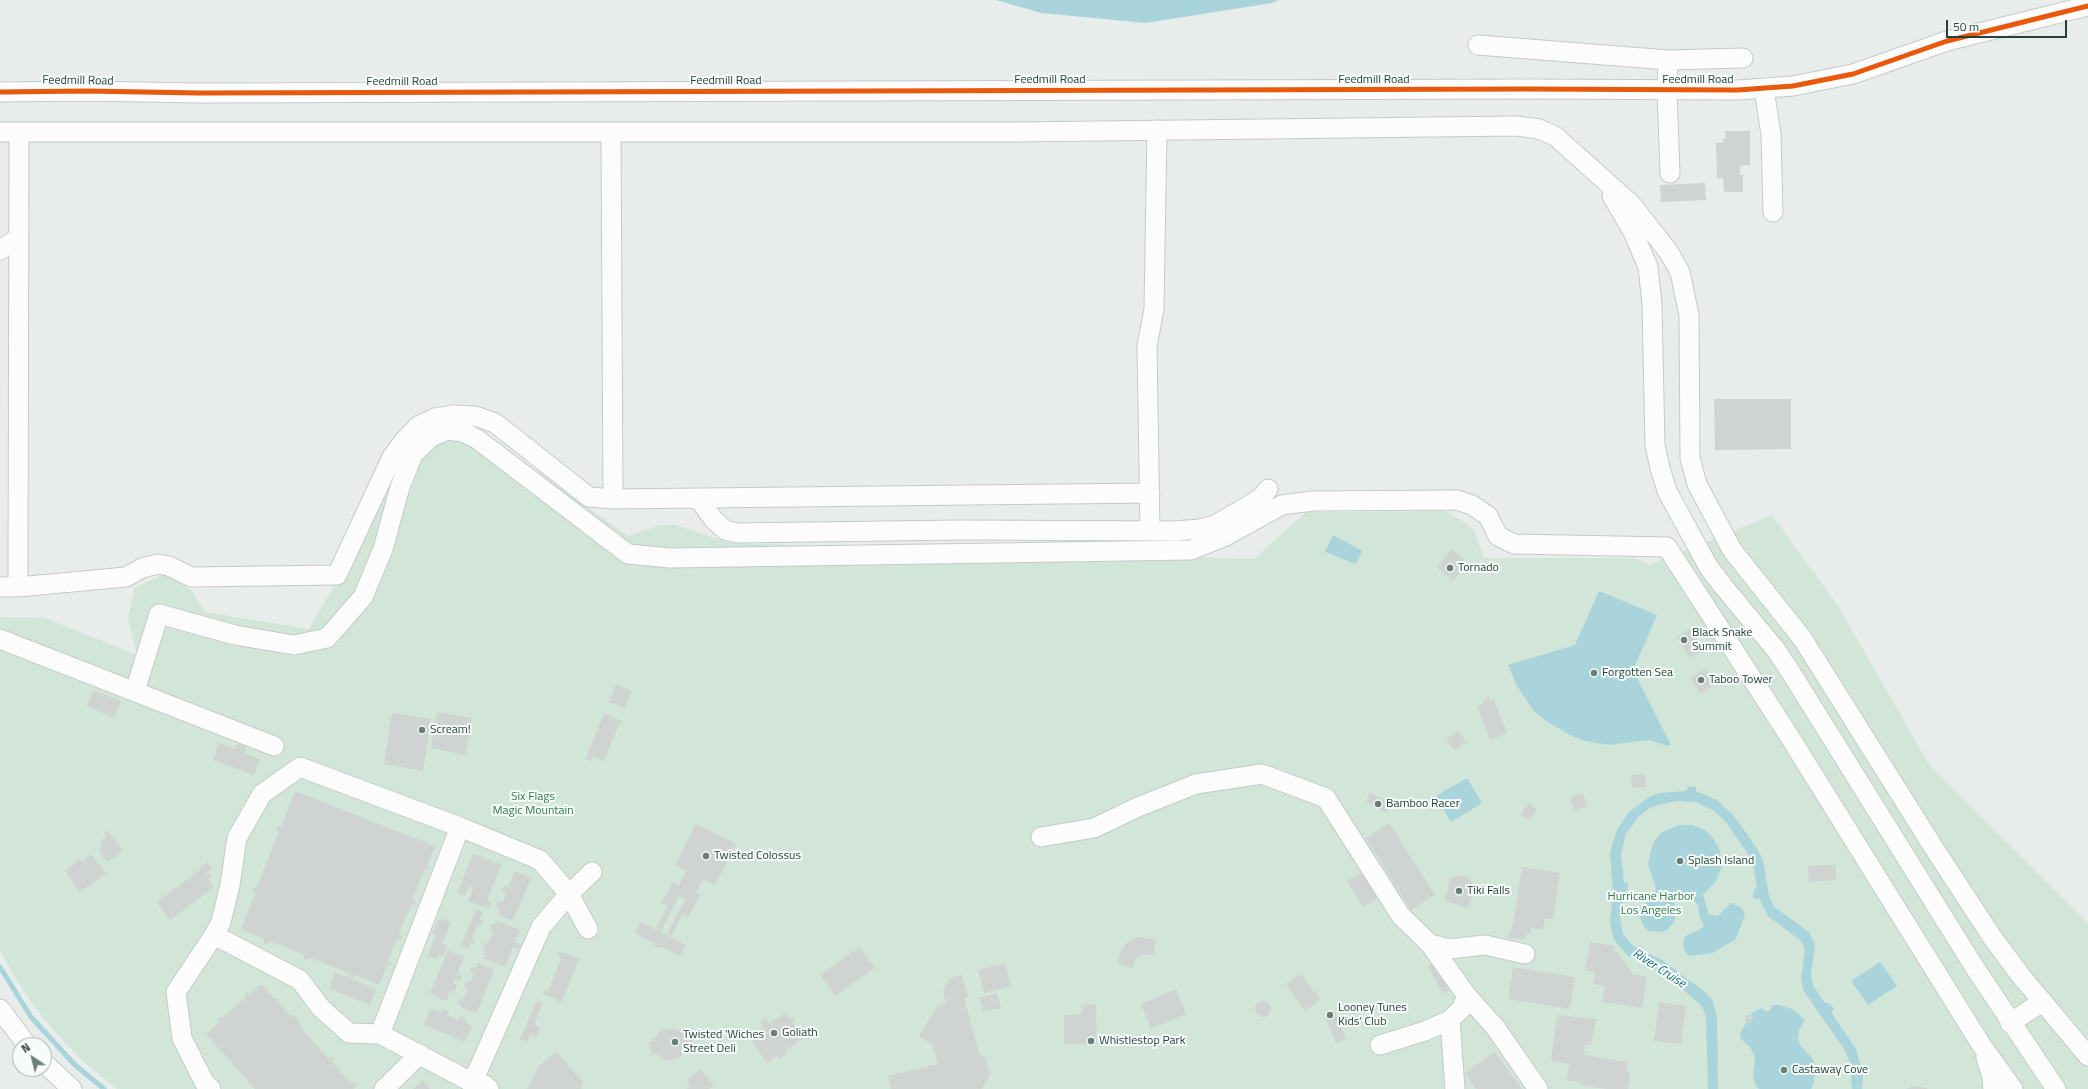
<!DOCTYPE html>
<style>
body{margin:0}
#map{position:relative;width:2088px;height:1089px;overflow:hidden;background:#e8edeb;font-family:"Titillium Web",sans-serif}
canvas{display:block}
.north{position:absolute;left:12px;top:1037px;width:40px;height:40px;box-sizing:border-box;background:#f7fbf9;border:1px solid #a3b1ad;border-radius:50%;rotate:325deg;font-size:11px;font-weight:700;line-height:16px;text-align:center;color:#24423a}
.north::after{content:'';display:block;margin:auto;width:14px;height:18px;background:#697e78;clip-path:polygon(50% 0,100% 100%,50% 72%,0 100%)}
.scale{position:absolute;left:1946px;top:20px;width:121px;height:18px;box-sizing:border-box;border:2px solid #24423a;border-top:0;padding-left:5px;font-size:12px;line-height:14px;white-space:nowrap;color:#24423a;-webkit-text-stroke:3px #f7fbf9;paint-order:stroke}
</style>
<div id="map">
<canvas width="2088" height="1089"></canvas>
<div class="north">N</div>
<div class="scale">50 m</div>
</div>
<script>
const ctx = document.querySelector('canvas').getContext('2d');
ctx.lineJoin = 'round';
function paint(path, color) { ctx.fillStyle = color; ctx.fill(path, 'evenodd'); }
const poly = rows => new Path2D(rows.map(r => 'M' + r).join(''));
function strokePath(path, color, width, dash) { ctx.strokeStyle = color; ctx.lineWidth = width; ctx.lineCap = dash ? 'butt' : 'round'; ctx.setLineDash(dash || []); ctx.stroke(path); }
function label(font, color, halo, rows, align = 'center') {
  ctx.font = font + ' "Titillium Web",sans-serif'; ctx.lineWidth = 4; ctx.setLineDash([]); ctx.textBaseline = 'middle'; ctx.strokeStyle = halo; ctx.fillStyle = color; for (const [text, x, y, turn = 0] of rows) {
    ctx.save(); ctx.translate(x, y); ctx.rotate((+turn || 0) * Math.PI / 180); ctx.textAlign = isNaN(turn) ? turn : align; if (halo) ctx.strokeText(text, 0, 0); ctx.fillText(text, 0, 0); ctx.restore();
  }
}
paint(poly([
 [477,428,628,536,657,526,673,524,730,543,1254,559,1306,512,1445,511,1468,524,1474,530,1484,558,1633,558,1650,565,1772,515,1838,606,1930,766,2088,923,2088,1089,117,1089,83,1061,55,1032,34,1006,13,975,0,950,0,617,45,618,137,655,128,619,134,588,164,574,192,591,205,612,309,629,417,443]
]), '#d1e6d8');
paint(poly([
 [996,0,1279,0,1272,3,1146,23,1041,13],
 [1333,535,1362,551,1356,564,1325,552],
 [1599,591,1657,615,1633,670,1671,745,1667,746,1649,740,1609,745,1585,741,1572,736,1546,721,1533,710,1517,686,1508,665,1575,645],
 [1467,778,1482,803,1451,822,1436,796],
 [1690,786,1696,787,1696,791,1717,800,1734,816,1756,847,1763,860,1769,896,1774,907,1809,932,1815,946,1811,974,1813,985,1824,1002,1830,1004,1834,1009,1831,1012,1856,1049,1863,1074,1862,1089,1852,1089,1850,1062,1844,1049,1803,990,1801,978,1805,951,1801,941,1768,916,1759,898,1754,899,1753,892,1757,886,1752,860,1726,822,1713,810,1696,802,1677,801,1658,805,1648,809,1638,817,1626,834,1621,854,1624,883,1628,883,1628,890,1623,893,1620,918,1623,934,1633,946,1662,960,1705,992,1713,1001,1717,1018,1718,1089,1708,1089,1706,1017,1702,1006,1679,986,1656,970,1628,956,1614,940,1610,922,1613,894,1610,852,1617,830,1629,812,1649,797,1659,793,1685,791],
 [1679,825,1692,825,1705,830,1713,838,1719,849,1721,858,1721,869,1716,881,1703,895,1709,914,1718,916,1731,903,1741,907,1745,914,1736,939,1713,953,1689,956,1684,950,1683,941,1686,936,1701,929,1704,926,1699,915,1698,905,1692,899,1676,898,1674,903,1676,912,1674,922,1667,930,1661,932,1649,931,1644,927,1640,917,1640,908,1654,894,1656,889,1648,864,1653,843,1661,833],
 [1880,962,1897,986,1868,1005,1851,981],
 [1772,1005,1779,1005,1792,1009,1805,1020,1799,1030,1798,1038,1800,1045,1812,1058,1815,1066,1814,1081,1811,1089,1759,1089,1756,1086,1753,1077,1755,1057,1750,1047,1741,1039,1740,1033,1753,1012,1762,1008,1764,1011,1769,1011]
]), '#a9d4db');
strokePath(poly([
 [0,967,31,1017,74,1064,104,1089]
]), '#a9d4db', 5);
paint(poly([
 [1725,131,1750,131,1750,165,1740,166,1740,175,1743,175,1743,192,1724,192,1723,178,1717,178,1716,143,1723,142,1723,139,1726,139],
 [1705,183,1706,200,1661,202,1660,185],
 [1714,399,1791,399,1791,449,1715,450],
 [1452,549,1468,563,1453,581,1437,567],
 [1690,629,1703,650,1690,658,1677,637],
 [1706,669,1716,684,1700,694,1690,678],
 [616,684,632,691,625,708,609,702],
 [93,690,121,701,114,718,87,706],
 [1488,697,1490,701,1494,699,1507,733,1490,740,1477,706,1484,703,1483,700],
 [437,712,472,718,466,755,431,748],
 [392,713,431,719,423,771,384,764],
 [604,713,623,722,621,725,619,724,604,761,593,757,591,761,586,759],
 [1458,731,1466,742,1454,750,1446,739],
 [219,743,235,749,237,744,246,747,244,753,260,759,254,775,213,760],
 [1645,774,1646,787,1632,788,1631,775],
 [295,791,435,846,427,866,430,867,428,871,425,869,412,900,416,901,415,905,411,904,399,934,403,936,401,940,397,938,388,961,392,963,390,966,387,965,379,985,355,975,353,978,350,977,351,974,308,957,307,960,303,959,305,955,269,941,267,944,263,943,265,939,241,930,255,893,252,891,253,888,256,889,279,831,276,830,278,826,281,827],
 [1370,793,1391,804,1387,813,1366,802],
 [1583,793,1587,806,1574,811,1570,798],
 [1529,803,1537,809,1530,820,1521,814],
 [1389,823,1435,895,1411,910,1366,838],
 [696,824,736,844,715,885,703,879,696,893,700,895,689,917,683,914,671,936,667,934,685,899,679,896,661,931,656,928,668,906,661,903,673,882,679,885,686,871,675,865],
 [108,831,123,851,107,862,99,850,103,846,100,842,106,837,104,833],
 [91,854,106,874,80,892,65,871,80,859,82,862],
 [473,854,479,855,485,860,491,859,491,861,496,863,497,862,501,865,487,901,491,902,488,909,468,901,473,888,469,886,465,896,457,893],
 [207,862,212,869,205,874,206,876,209,873,211,877,208,879,214,887,170,920,157,902,201,869,200,867],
 [1836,865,1836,880,1809,882,1808,866],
 [1522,867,1560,873,1553,919,1545,918,1543,930,1531,928,1530,934,1526,934,1525,939,1508,938,1513,925],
 [1366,870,1382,895,1363,907,1347,881],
 [515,871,531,878,513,921,497,915,500,909,496,907,498,900,503,902,506,893,502,891,505,885,509,886],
 [1460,875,1468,877,1475,886,1468,908,1445,901,1450,879],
 [476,909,483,912,480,919,483,921,481,926,478,924,472,939,475,940,473,944,470,943,468,948,461,946],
 [443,918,451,922,442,944,447,946,443,956,439,954,437,959,431,957,430,959,427,958,436,935,432,934,438,920,442,921],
 [498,921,520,930,515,942,521,944,519,949,513,947,505,967,483,958,486,951,482,950,485,942,488,944,493,932,490,930,493,923,496,924],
 [641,922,686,945,680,956,661,947,656,948,654,943,635,933],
 [1141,937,1156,940,1153,955,1148,954,1138,957,1135,960,1132,968,1118,963,1120,952,1126,944,1133,939],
 [1590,942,1615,946,1614,951,1617,952,1633,974,1647,977,1642,1008,1602,1002,1605,986,1593,984,1595,972,1585,971],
 [860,947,875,968,835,996,820,975],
 [448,950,464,957,457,974,462,976,460,981,455,979,453,983,457,985,454,992,450,990,447,1000,443,1000,430,993],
 [559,952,566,953,579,959,562,1002,560,1001,559,1004,556,1003,558,1000,543,994,545,990,548,991,561,958,558,956],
 [1439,960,1453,989,1443,994,1428,966],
 [478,963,494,969,477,1013,460,1007,461,1005,457,1004,459,999,463,1000,468,989,464,987,466,981,470,982,474,974,470,972,472,967,476,968],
 [1005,963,1011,986,984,993,978,970],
 [1513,967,1575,977,1570,1009,1508,999],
 [335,972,376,989,370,1005,329,989],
 [1301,974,1320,1000,1305,1011,1286,984],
 [962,975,968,998,964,998,979,1053,985,1057,990,1075,982,1089,891,1089,888,1076,938,1064,933,1045,919,1036,938,1005,946,1003,943,990,950,978],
 [261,984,276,1000,278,998,280,1000,278,1002,291,1017,294,1015,297,1018,294,1020,296,1018,302,1025,300,1027,329,1059,331,1056,334,1059,331,1061,352,1084,354,1082,357,1085,353,1088,355,1089,255,1089,206,1034,219,1022,217,1019,219,1017,221,1019,246,997,244,995,247,992,249,995],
 [1176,989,1186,1014,1151,1029,1141,1004],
 [997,993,1001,1008,983,1012,979,998],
 [537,1001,543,1003,534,1025,540,1027,536,1038,530,1035,527,1042,520,1039],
 '1255 1009a8 8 0 1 1 16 0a8 8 0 1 1-16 0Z',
 [1659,1002,1686,1006,1681,1044,1654,1041],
 [1096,1004,1097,1044,1064,1044,1064,1015,1082,1014,1081,1005],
 [430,1008,441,1013,443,1008,449,1011,447,1015,458,1020,460,1016,466,1018,465,1023,472,1026,465,1042,424,1025],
 [1335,1012,1346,1039,1336,1043,1325,1016],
 [785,1013,789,1019,793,1017,795,1020,792,1022,803,1038,785,1051,787,1054,779,1059,777,1056,767,1063,749,1037,764,1027,760,1022,766,1018,769,1023],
 [1557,1015,1596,1019,1591,1045,1585,1044,1584,1055,1628,1062,1627,1072,1630,1072,1628,1089,1606,1089,1582,1085,1582,1083,1567,1080,1569,1064,1551,1061],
 '1745 1019a4 4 0 1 1 8 0a4 4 0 1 1-8 0Z',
 [671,1028,682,1032,687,1031,689,1041,692,1040,692,1043,689,1044,691,1050,686,1051,678,1058,666,1061,656,1054,652,1055,649,1042,653,1041,660,1031],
 [556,1051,583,1082,581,1089,527,1089,539,1067],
 [1495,1052,1522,1089,1476,1089,1465,1073],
 [700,1069,714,1085,709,1089,687,1089,690,1085,686,1081],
 [422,1080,430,1089,413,1089],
 [1912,1086,1927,1088,1927,1089,1906,1089]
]), '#cfd4d2');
const minor = poly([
 [1478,45,1668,60,1667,90,1670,173],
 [1668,60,1743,58],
 [1764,89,1771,134,1773,212],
 [0,92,86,91,200,93,1527,89,1738,90,1793,86,1853,74,1947,41,2088,6],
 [0,132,1013,132,1517,126,1539,129,1555,136,1631,204,1668,251,1680,272,1689,315,1690,458,1697,484,1732,550,1802,638,1932,845,1992,937,2021,976,2088,1056],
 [611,132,613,499],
 [1612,196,1633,232,1648,267,1652,304,1655,445,1660,468,1667,491,1708,566,1723,586,1776,650,1790,671,1975,968,2056,1089],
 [0,250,18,238],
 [698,498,714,520,725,530,737,533,961,530,1175,531,1200,529,1215,525,1248,506,1263,496,1268,489],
 [1150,530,1147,346,1154,309,1157,130],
 [0,587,18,587,126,577,142,568,158,564,169,566,191,577,337,575,392,457,403,442,418,426,435,418,454,415,475,416,495,423,589,497,613,499,1150,493],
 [18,587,19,132],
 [0,639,274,746],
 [135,691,159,614,235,635,294,645,327,638,363,597,383,549,400,487,413,454,431,437,448,430,463,432,477,439,628,554,670,558,1191,550,1224,537,1282,505,1313,501,1457,500,1472,505,1488,516,1498,536,1514,544,1667,547,1786,731,1982,1046,2013,1089],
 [1041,837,1094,828,1138,807,1196,784,1262,774,1326,798,1401,916,1430,944,1467,996,1462,1008,1450,1020,1425,1031,1380,1045],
 [588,929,569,894,540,860,460,827,380,1034,471,1082,479,1068,541,927,569,894,592,872],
 [1430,944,1449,949,1485,945,1525,954],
 [1467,996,1495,1027,1538,1089],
 [0,1009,27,1045],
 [1450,1020,1455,1089],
 [2010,1023,2042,1002],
 [380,1034,349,1033,321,1008,300,980,214,935,221,922,230,885,237,838,262,794,300,767,460,827],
 [1986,1058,1992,1077,1993,1089],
 [44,1063,72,1089],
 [211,1089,204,1082,182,1038,176,992,214,935],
 [384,1089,420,1054],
 [473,1089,471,1082,485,1085,489,1089]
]);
strokePath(minor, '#c5cac8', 21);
strokePath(minor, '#fcfcfc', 19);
strokePath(poly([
 [0,92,86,91,200,93,1527,89,1738,90,1793,86,1853,74,1947,41,2088,6]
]), '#e8590c', 5);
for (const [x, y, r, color] of [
 [1450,568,4,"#697e78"],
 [1684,640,4,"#697e78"],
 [1594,673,4,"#697e78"],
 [1701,680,4,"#697e78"],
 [422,730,4,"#697e78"],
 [1378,804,4,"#697e78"],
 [706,856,4,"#697e78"],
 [1680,861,4,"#697e78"],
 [1459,891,4,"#697e78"],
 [1330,1015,4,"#697e78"],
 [774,1033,4,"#697e78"],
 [1091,1041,4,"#697e78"],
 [675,1042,4,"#697e78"],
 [1784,1070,4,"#697e78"]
]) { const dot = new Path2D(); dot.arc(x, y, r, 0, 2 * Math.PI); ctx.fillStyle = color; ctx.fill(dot); strokePath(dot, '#f7fbf9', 1.5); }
label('12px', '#24423a', '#f7fbf9', [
 ["Feedmill Road",1050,80],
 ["Feedmill Road",1374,80],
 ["Feedmill Road",1698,80],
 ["Feedmill Road",78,81,1],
 ["Feedmill Road",726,81],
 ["Feedmill Road",402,82]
]);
label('12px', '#24423a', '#f7fbf9', [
 ["Tornado",1458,568],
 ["Black Snake",1692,633],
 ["Summit",1692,647],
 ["Forgotten Sea",1602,673],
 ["Taboo Tower",1709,680],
 ["Scream!",430,730],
 ["Bamboo Racer",1386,804],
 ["Twisted Colossus",714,856],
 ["Splash Island",1688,861],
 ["Tiki Falls",1467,891],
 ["Looney Tunes",1338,1008],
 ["Kids' Club",1338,1022],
 ["Goliath",782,1033],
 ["Twisted 'Wiches",683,1035],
 ["Street Deli",683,1049],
 ["Whistlestop Park",1099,1041],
 ["Castaway Cove",1792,1070]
], 'left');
label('12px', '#2d7a4b', '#f7fbf9', [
 ["Six Flags",533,797],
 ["Magic Mountain",533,811],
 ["Hurricane Harbor",1651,897],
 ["Los Angeles",1651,911]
]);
label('italic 13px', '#1c6f80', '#f7fbf9', [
 ["River Cruise",1659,969,33]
]);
</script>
